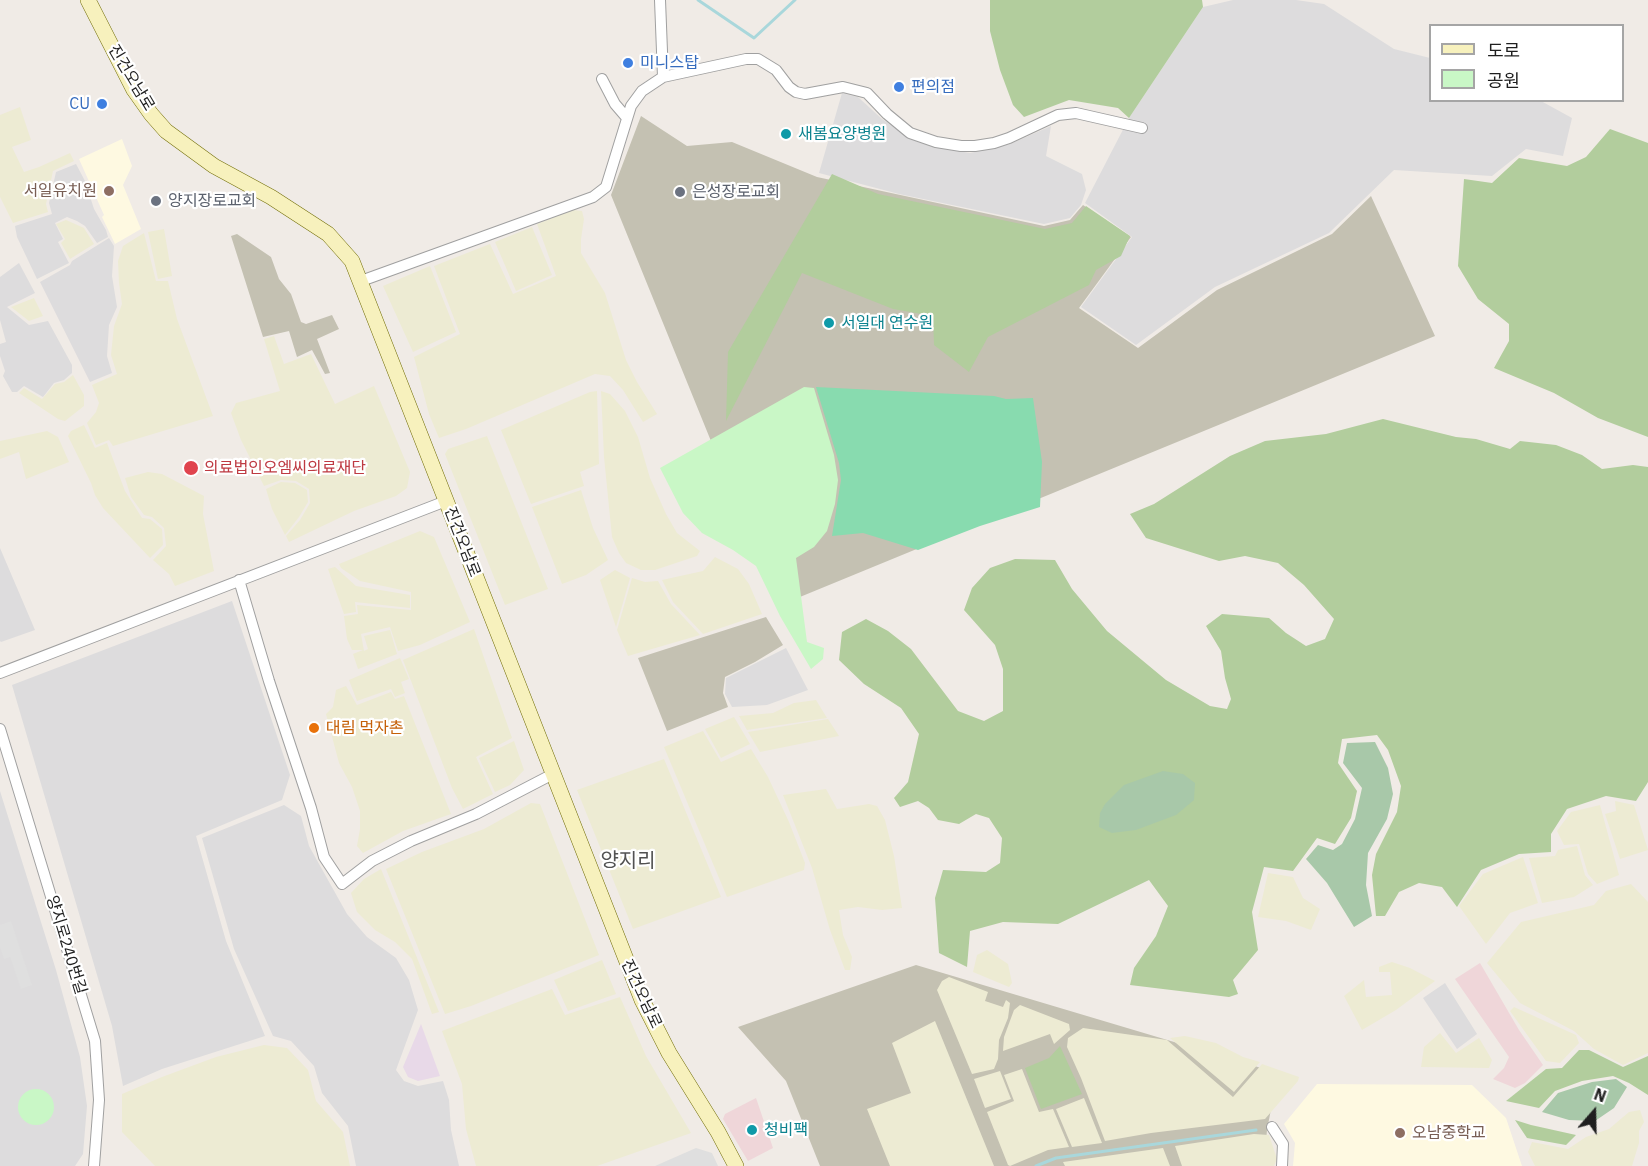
<!DOCTYPE html>
<meta charset="utf-8">
<style>
body{margin:0}
#map{position:relative;width:1648px;height:1166px;overflow:hidden;background:#f0ebe6;font-family:"IBM Plex Sans","Noto Sans KR",sans-serif}
canvas{display:block}
.legend{position:absolute;left:1429px;top:24px;width:195px;height:78px;box-sizing:border-box;background:#fff;border:2px solid #a5a5a5;margin:0;padding:8px 10px;list-style:none;font-size:18px;color:#1f1f1f}
.legend li{display:flex;align-items:center;gap:12px;height:30px}
.legend b{width:30px;border:2px solid #a5a5a5}
.north{position:absolute;left:1564px;top:1082px;width:60px;height:60px;-webkit-text-stroke:4px #fff;paint-order:stroke;rotate:20deg;font-size:16px;font-weight:700;line-height:24px;text-align:center;color:#1f1f1f}
.north::after{content:'';display:block;margin:auto;width:21px;height:27px;background:#1f1f1f;clip-path:polygon(50% 0,100% 100%,50% 72%,0 100%)}
</style>
<div id="map">
<canvas width="1648" height="1166"></canvas>
<ul class="legend">
<li><b style="height:8px;background:#f7f1bd"></b>도로</li>
<li><b style="height:16px;background:#c9f7c6"></b>공원</li>
</ul>
<div class="north">N</div>
</div>
<script>
const ctx = document.querySelector('canvas').getContext('2d');
ctx.lineJoin = 'round';
function paint(path, color) { ctx.fillStyle = color; ctx.fill(path, 'evenodd'); }
const poly = rows => new Path2D(rows.map(r => 'M' + r).join(''));
function strokePath(path, color, width, dash) { ctx.strokeStyle = color; ctx.lineWidth = width; ctx.lineCap = dash ? 'butt' : 'round'; ctx.setLineDash(dash || []); ctx.stroke(path); }
function label(font, color, halo, rows, align = 'center') {
  ctx.font = font + ' "IBM Plex Sans","Noto Sans KR",sans-serif'; ctx.lineWidth = 4.5; ctx.setLineDash([]); ctx.textBaseline = 'middle'; ctx.strokeStyle = halo; ctx.fillStyle = color; for (const [text, x, y, turn = 0] of rows) {
    ctx.save(); ctx.translate(x, y); ctx.rotate((+turn || 0) * Math.PI / 180); ctx.textAlign = isNaN(turn) ? turn : align; if (halo) ctx.strokeText(text, 0, 0); ctx.fillText(text, 0, 0); ctx.restore();
  }
}
paint(poly([
 [1233,0,1296,0,1324,4,1394,49,1430,58,1430,100,1541,101,1572,118,1563,156,1526,149,1492,176,1394,170,1329,233,1215,287,1136,345,1081,307,1132,237,1085,203,1129,118,1203,7],
 [842,93,858,97,882,119,908,136,936,147,970,153,1010,144,1051,126,1046,156,1082,174,1086,190,1081,205,1070,218,1044,224,899,194,819,173],
 [76,164,85,181,94,209,106,230,108,237,97,243,85,226,77,221,67,217,55,223,63,239,58,242,69,263,37,279,17,237,15,226,52,214,49,203,56,172],
 [109,238,114,246,112,276,117,307,109,325,107,356,112,373,90,382,40,282,70,265,72,261],
 [19,263,35,293,7,307,29,325,48,321,72,365,72,373,64,380,54,383,43,397,24,386,17,392,12,392,3,376,5,371,0,356,0,344,6,342,0,320,0,277],
 [0,548,35,630,1,642,0,641],
 [232,601,290,775,282,800,196,836,226,941,265,1036,162,1069,123,1086,112,1026,12,685],
 [786,648,808,690,767,705,732,707,725,694,726,678],
 [0,791,56,970,80,1057,87,1106,83,1154,75,1166,0,1166],
 [284,805,301,816,309,846,347,914,367,937,396,958,409,980,418,1010,396,1070,404,1081,418,1086,443,1081,449,1100,451,1130,459,1166,356,1166,348,1126,322,1093,314,1066,291,1041,273,1036,234,949,202,838],
 [1445,983,1477,1034,1457,1049,1423,998]
]), '#dddcdd');
paint(poly([
 [1480,963,1519,1030,1543,1065,1525,1083,1515,1088,1493,1079,1504,1068,1509,1057,1455,979],
 [756,1098,773,1148,748,1161,723,1119,725,1114]
]), '#efd6d9');
paint(poly([
 [421,1024,440,1076,418,1081,408,1077,403,1067]
]), '#e8d9e8');
paint(poly([
 [122,139,132,166,123,185,141,229,115,244,102,217,104,215,79,159],
 [1317,1084,1472,1085,1506,1118,1522,1166,1293,1166,1295,1143,1284,1124]
]), '#fef9e1');
paint(poly([
 [641,116,687,146,732,142,817,177,1044,226,1070,220,1083,205,1131,237,1079,308,1138,348,1217,290,1332,234,1371,196,1435,336,778,606,611,195],
 [237,234,271,257,279,279,291,294,301,322,306,324,332,315,339,329,317,339,330,373,325,374,312,350,297,357,289,331,263,337,231,236],
 [766,617,783,645,755,662,725,677,723,693,728,707,667,731,638,658],
 [916,965,1278,1073,1267,1130,1264,1166,820,1166,786,1081,738,1027]
]), '#c4c1b2');
paint(poly([
 [20,107,31,140,12,147,24,172,39,167,70,153,74,161,53,171,46,204,48,212,13,223,0,197,0,115],
 [573,210,582,211,584,219,581,239,581,253,605,293,626,360,637,382,657,414,643,422,623,390,610,376,595,374,466,429,439,438,429,414,414,357,460,334,434,266,490,244,513,294,556,276,537,224],
 [66,220,84,228,94,244,70,259,61,243,65,239,56,224],
 [532,227,552,275,516,291,495,242],
 [164,229,172,276,158,279,148,232],
 [144,233,156,281,168,281,177,319,213,416,113,446,109,440,96,445,87,423,96,412,99,403,92,385,117,374,111,355,114,326,122,304,119,283,118,261,123,246],
 [430,266,456,332,413,352,383,286],
 [34,298,43,316,29,321,11,307],
 [274,336,284,364,311,354,335,404,374,386,410,472,407,488,396,496,354,511,289,542,286,536,300,520,310,503,309,489,296,481,281,480,264,486,241,440,231,413,236,403,280,391,264,339],
 [73,375,84,395,84,406,65,421,58,419,19,393,24,388,42,399,55,384,64,382],
 [597,391,599,464,580,472,584,486,531,504,501,430,590,392],
 [601,391,610,394,625,411,638,437,650,478,666,514,677,533,700,551,697,556,655,570,641,570,626,563,619,553,612,537,604,457],
 [84,425,95,448,107,443,125,491,142,518,150,519,162,529,163,545,150,558,103,508,95,495,91,483,68,436,71,431],
 [47,431,58,437,69,462,26,479,19,452,0,459,0,441],
 [487,436,548,589,505,605,445,454,448,449],
 [148,472,162,474,204,496,203,514,214,571,175,586,169,574,153,560,166,546,164,528,152,517,144,515,131,497,125,478],
 [281,482,295,483,307,490,308,502,299,517,285,535,272,509,266,489],
 [581,490,593,528,608,560,586,575,562,584,532,507],
 [420,531,434,537,470,622,420,645,398,651,390,627,361,634,364,651,368,649,364,636,390,630,397,654,358,669,353,654,363,650,352,650,347,639,344,616,358,614,357,605,411,610,411,592,360,581,341,568,339,564],
 [715,557,738,569,749,584,762,614,703,634,673,602,662,580,703,571],
 [335,567,356,586,410,595,410,608,355,602,356,612,344,614,328,569],
 [615,570,630,578,616,627,600,580],
 [632,578,645,582,658,581,671,604,700,635,628,656,617,630],
 [474,629,512,738,476,757,493,794,463,809,452,788,403,660],
 [400,658,409,679,401,682,405,693,395,697,391,689,357,701,349,680],
 [346,686,357,705,391,692,395,699,404,696,451,814,403,831,363,853,357,846,360,829,360,811,352,787,339,763,326,714,333,707,336,690],
 [816,700,827,718,747,730,739,716,773,713,794,703],
 [734,717,750,744,721,758,705,729],
 [828,719,839,736,760,752,748,732],
 [703,731,721,762,751,749,768,777,789,822,805,863,804,870,727,897,664,747],
 [514,741,524,770,510,785,495,792,479,758],
 [664,759,721,897,633,929,577,790],
 [826,789,837,809,869,804,877,806,885,820,894,856,902,908,882,910,858,907,839,910,843,935,852,957,850,970,845,970,830,930,812,868,783,795],
 [1615,801,1634,805,1648,850,1620,859,1605,814,1616,811],
 [531,803,540,804,599,955,471,1006,445,1014,386,869,422,852,484,829],
 [1600,805,1619,875,1597,884,1588,874,1579,844,1564,845,1557,831,1571,812],
 [1577,846,1585,875,1593,885,1574,897,1542,903,1529,858,1555,856,1558,850],
 [1523,857,1538,903,1510,913,1486,944,1459,906,1483,874],
 [381,869,439,1012,432,1014,412,959,395,942,375,930,357,912,351,893,364,879],
 [1268,873,1293,877,1303,898,1320,909,1311,930,1286,921,1258,917],
 [1631,884,1648,902,1648,1053,1623,1065,1594,1049,1574,1031,1520,1003,1487,963,1521,922,1594,905,1606,891],
 [987,950,1008,964,1012,983,1009,987,973,972,977,955],
 [602,960,616,994,568,1011,554,980],
 [1392,962,1410,968,1435,981,1396,1010,1362,1030,1344,996,1364,980,1366,997,1392,995,1390,972,1379,972,1379,967],
 [949,977,988,992,985,1001,1003,1007,1006,1000,1010,1003,1008,1018,999,1040,998,1059,994,1069,972,1074,937,990,942,981],
 [552,989,565,1015,620,997,646,1056,691,1133,597,1166,476,1166,466,1129,462,1084,442,1031],
 [1020,1005,1069,1024,1070,1030,1054,1044,1050,1034,1003,1051,1004,1037,1014,1010],
 [1514,1007,1576,1035,1579,1043,1560,1063,1546,1061,1510,1011],
 [935,1021,994,1166,890,1166,867,1109,911,1093,892,1043],
 [1083,1028,1167,1040,1233,1097,1262,1064,1299,1077,1298,1081,1265,1119,1151,1133,1105,1141,1081,1078,1067,1047,1068,1038],
 [1440,1033,1456,1053,1479,1038,1492,1060,1489,1068,1421,1067,1424,1047],
 [1185,1036,1216,1043,1243,1057,1260,1062,1234,1092,1170,1038],
 [264,1045,287,1048,308,1070,316,1101,343,1132,350,1166,155,1166,122,1132,122,1094,162,1077,216,1057],
 [1022,1069,1039,1112,1053,1109,1069,1147,1048,1150,1010,1166,1008,1165,987,1112,1014,1101,1004,1075],
 [1000,1071,1011,1099,985,1108,974,1079],
 [1084,1098,1102,1143,1072,1147,1056,1109],
 [1640,1110,1644,1122,1639,1131,1639,1143,1632,1166,1535,1166,1528,1152,1532,1142,1568,1149,1586,1137,1609,1129,1629,1112],
 [1254,1134,1269,1135,1277,1159,1274,1166,1182,1166,1175,1146],
 [1163,1148,1170,1166,1065,1166,1063,1162]
]), '#edebd3');
paint(poly([
 [990,0,1202,0,1203,7,1129,118,1118,108,1069,100,1024,117,1013,105,1000,70,990,31],
 [1610,129,1648,143,1648,437,1598,418,1554,393,1494,368,1509,341,1509,324,1478,299,1458,266,1464,179,1492,183,1519,158,1567,166,1586,157],
 [832,174,878,194,1045,229,1072,223,1086,206,1130,236,1121,256,1096,270,1089,285,988,337,969,372,934,345,933,316,893,309,802,273,726,421,728,352],
 [1383,419,1456,437,1476,439,1510,449,1520,441,1556,445,1582,455,1602,469,1633,465,1648,467,1648,782,1636,801,1606,796,1567,809,1551,834,1551,852,1519,854,1481,870,1457,907,1442,887,1419,883,1399,892,1385,916,1376,916,1372,875,1376,854,1397,812,1401,786,1388,750,1377,735,1342,739,1338,763,1357,791,1351,818,1335,844,1317,838,1293,871,1264,867,1252,912,1258,950,1233,980,1238,994,1229,997,1130,985,1134,968,1156,936,1168,906,1149,880,1058,924,1003,922,970,931,967,967,939,953,935,898,943,870,986,872,1000,863,1002,838,989,818,976,814,959,824,938,820,929,808,918,801,900,807,894,798,908,782,919,734,901,708,864,684,839,660,842,632,866,619,888,631,911,649,958,711,984,721,1003,711,1003,669,995,645,964,610,972,588,990,568,1015,559,1055,560,1072,589,1107,631,1166,680,1210,706,1227,709,1231,699,1225,678,1221,651,1206,626,1222,614,1269,618,1286,633,1306,646,1325,639,1334,619,1304,585,1278,563,1245,556,1219,561,1146,538,1130,514,1154,504,1230,456,1265,441,1326,434],
 [1060,1046,1082,1094,1041,1109,1025,1068,1049,1058],
 [1579,1050,1589,1050,1623,1067,1648,1056,1648,1095,1629,1083,1613,1076,1582,1081,1555,1091,1539,1108,1506,1101,1546,1069,1562,1068],
 [1515,1120,1531,1125,1576,1135,1566,1145,1527,1138]
]), '#b2cd9d');
paint(poly([
 [1375,742,1388,768,1393,794,1387,819,1368,853,1366,885,1372,916,1354,927,1327,883,1306,859,1318,845,1333,850,1342,844,1355,819,1362,788,1343,763,1347,743],
 [1163,771,1183,774,1195,783,1194,800,1176,815,1136,830,1112,833,1099,827,1100,813,1105,804,1124,785],
 [1616,1079,1627,1087,1614,1108,1595,1121,1569,1120,1542,1112,1558,1093,1592,1082]
]), '#a8c8a9');
paint(poly([
 [804,387,814,388,834,455,838,480,835,504,827,531,814,547,796,558,807,642,824,648,823,659,811,669,780,616,756,566,733,550,702,533,683,513,660,468],
 '18 1107a18 18 0 1 1 36 0a18 18 0 1 1-36 0Z'
]), '#c9f7c6');
paint(poly([
 [816,387,994,396,1006,399,1033,398,1042,462,1040,507,980,526,918,550,863,533,832,536,841,480,839,463]
]), '#88dbaf');
paint(poly([
 [11,921,32,985,21,989,10,957,4,959,0,947,0,925],
 [696,1148,712,1153,718,1166,655,1166]
]), '#dfdfdf');
strokePath(poly([
 [698,0,754,38,795,0],
 [1036,1166,1056,1158,1256,1130]
]), '#a9d7db', 3);
const street = poly([
 [660,0,663,77],
 [602,79,615,104,627,118],
 [361,281,593,197,606,187,631,106,642,91,663,77,746,59,758,59,776,70,789,87,796,92,805,94,843,87,867,93,887,114,910,133,936,142,961,146,975,146,994,143,1009,138,1058,115,1076,113,1142,128],
 [239,580,269,681,311,808,324,857,342,884,372,861,411,841,476,814,553,774],
 [0,673,446,501],
 [0,729,95,1041,99,1100,94,1166],
 [1272,1127,1283,1144,1282,1166]
]);
const secondary = poly([
 [88,0,134,90,151,114,166,131,214,166,271,197,328,234,352,261,642,1000,669,1053,718,1132,736,1166]
]);
strokePath(street, '#a0a0a0', 12);
strokePath(secondary, '#736f0a', 16);
strokePath(street, '#fff', 10);
strokePath(secondary, '#f7f1bd', 15);
for (const [x, y, r, color] of [
 [628,63,6,"#3f7fe0"],
 [899,87,6,"#3f7fe0"],
 [102,104,6,"#3f7fe0"],
 [786,134,6,"#0f9aa8"],
 [109,191,6,"#8d6e63"],
 [680,192,6,"#6b7280"],
 [156,201,6,"#6b7280"],
 [829,323,6,"#0f9aa8"],
 [191,468,8,"#e0444e"],
 [314,728,6,"#e8710a"],
 [752,1130,6,"#0f9aa8"],
 [1400,1133,6,"#8d6e63"]
]) { const dot = new Path2D(); dot.arc(x, y, r, 0, 2 * Math.PI); ctx.fillStyle = color; ctx.fill(dot); strokePath(dot, '#fff', 2); }
label('16px', '#366cbe', '#fff', [
 ["미니스탑",640,63],
 ["편의점",911,87],
 ["CU",90,104,"right"]
], 'left');
label('16px', '#1f1f1f', '#fff', [
 ["진건오남로",131,78,59],
 ["진건오남로",462,542,69],
 ["양지로240번길",66,945,73],
 ["진건오남로",641,994,65]
]);
label('16px', '#0d838f', '#fff', [
 ["새봄요양병원",798,134],
 ["서일대 연수원",841,323],
 ["청비팩",764,1130]
], 'left');
label('16px', '#785e54', '#fff', [
 ["서일유치원",97,191],
 ["오남중학교",1412,1133,"left"]
], 'right');
label('16px', '#5b616d', '#fff', [
 ["은성장로교회",692,192],
 ["양지장로교회",168,201]
], 'left');
label('16px', '#be3a42', '#fff', [
 ["의료법인오엠씨의료재단",204,468]
], 'left');
label('16px', '#c56008', '#fff', [
 ["대림 먹자촌",326,728]
], 'left');
label('20px', '#525252', '#fff', [
 ["양지리",628,861]
]);
</script>
